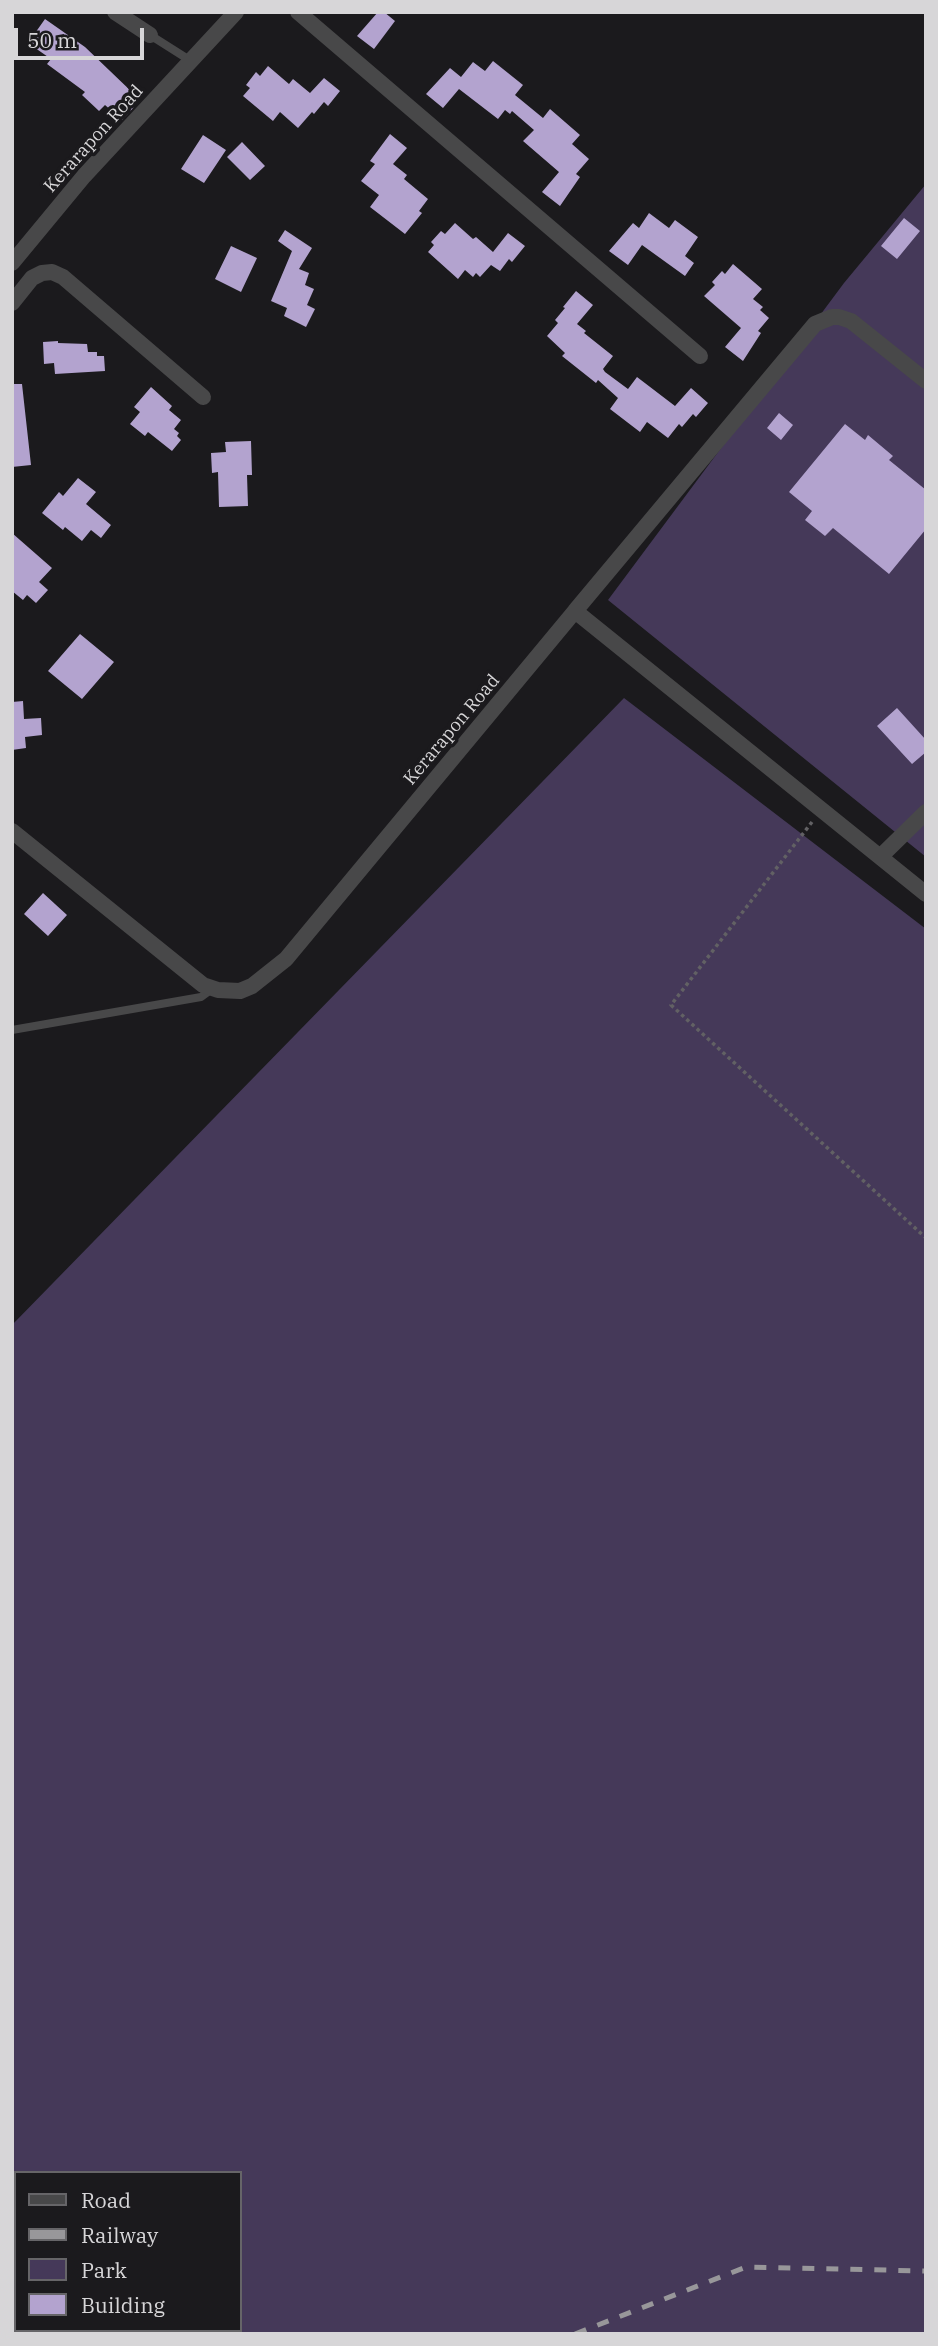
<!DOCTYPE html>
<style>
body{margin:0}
#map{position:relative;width:938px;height:2346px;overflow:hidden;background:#1b1a1d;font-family:"IBM Plex Serif",serif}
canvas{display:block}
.frame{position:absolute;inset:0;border:14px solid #d7d6d8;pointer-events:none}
.legend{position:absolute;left:14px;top:2171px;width:228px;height:161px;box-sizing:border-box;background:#1b1a1d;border:2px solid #666568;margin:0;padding:9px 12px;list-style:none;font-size:21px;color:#d7d6d8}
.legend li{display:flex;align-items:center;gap:14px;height:35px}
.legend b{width:35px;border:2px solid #666568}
.scale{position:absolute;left:14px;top:28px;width:130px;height:32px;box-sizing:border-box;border:4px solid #d7d6d8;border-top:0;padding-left:9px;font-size:21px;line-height:24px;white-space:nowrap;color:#d7d6d8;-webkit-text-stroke:5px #1b1a1d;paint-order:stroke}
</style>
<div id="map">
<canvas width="938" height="2346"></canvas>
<div class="frame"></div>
<ul class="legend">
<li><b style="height:9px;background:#484849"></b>Road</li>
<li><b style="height:9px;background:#98979a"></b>Railway</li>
<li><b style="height:19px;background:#453959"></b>Park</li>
<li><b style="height:19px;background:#b3a3cf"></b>Building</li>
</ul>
<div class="scale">50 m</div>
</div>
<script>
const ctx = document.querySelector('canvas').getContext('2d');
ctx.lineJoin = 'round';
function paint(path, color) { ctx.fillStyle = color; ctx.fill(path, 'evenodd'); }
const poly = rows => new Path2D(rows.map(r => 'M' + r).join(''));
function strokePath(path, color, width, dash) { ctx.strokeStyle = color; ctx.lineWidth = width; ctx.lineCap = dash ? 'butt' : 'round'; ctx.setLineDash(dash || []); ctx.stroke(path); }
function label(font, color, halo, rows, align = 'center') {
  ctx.font = font + ' "IBM Plex Serif",serif'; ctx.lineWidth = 7; ctx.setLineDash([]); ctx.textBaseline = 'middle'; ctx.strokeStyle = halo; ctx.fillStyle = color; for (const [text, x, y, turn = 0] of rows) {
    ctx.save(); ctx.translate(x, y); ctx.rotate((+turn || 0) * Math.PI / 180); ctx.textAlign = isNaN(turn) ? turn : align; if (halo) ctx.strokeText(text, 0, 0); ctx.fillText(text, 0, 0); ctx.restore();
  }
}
paint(poly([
 [926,184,926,857,608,600,844,283],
 [624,698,926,929,926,2334,114,2334,111,2330,240,2330,240,2173,16,2173,16,2217,12,2213,12,1325]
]), '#453959');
paint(poly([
 [378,12,384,12,395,21,374,49,357,36],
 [45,19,85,47,134,94,128,101,134,107,122,120,105,105,99,111,82,95,85,92,47,64,51,59,28,43],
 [493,61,523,85,515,95,543,118,550,109,580,135,572,144,589,159,576,174,580,177,560,206,542,192,559,172,523,141,534,130,512,111,510,114,505,110,498,119,459,89,443,108,426,94,450,68,461,77,473,62,485,71],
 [268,66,289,84,293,79,310,93,324,78,340,91,328,106,324,102,314,114,312,112,298,128,280,112,273,121,243,96,250,88,246,85,256,72,260,76],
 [390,134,407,148,393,164,407,175,404,179,428,199,419,211,422,213,405,234,370,207,379,195,361,181,375,164,370,161],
 [203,135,226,150,204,183,181,169],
 [242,142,265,166,250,180,227,157],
 [649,213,669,228,675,220,698,237,685,256,694,263,685,276,642,245,628,265,609,251,633,223,639,228],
 [904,218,920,231,897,259,881,246],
 [455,223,473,239,476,237,493,252,508,233,525,246,512,262,509,259,500,271,491,265,480,277,476,273,473,277,465,270,458,279,428,252,434,245,431,242,441,231,445,234],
 [285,230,312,248,299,269,309,273,305,285,314,289,307,305,315,309,306,327,284,316,287,308,271,301,292,251,278,241],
 [231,246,257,258,241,292,215,279],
 [733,264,762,289,753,299,763,307,760,310,769,318,758,331,761,333,743,361,725,347,741,328,704,296,715,285,712,282,722,271,725,274],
 [576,291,593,305,577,324,586,331,584,333,613,356,603,369,605,372,628,389,637,377,675,406,691,388,708,403,696,417,693,414,682,427,679,424,668,438,647,422,640,432,610,409,618,398,598,380,596,383,562,356,565,353,547,336,558,323,555,320,565,308,563,307],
 [58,341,58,343,87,344,88,352,97,352,97,356,104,356,105,371,55,374,54,363,44,364,43,342],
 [12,384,22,384,31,465,12,467],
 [151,387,172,406,169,410,181,420,174,429,179,433,177,436,181,440,172,451,148,432,145,436,130,424,140,412,134,407],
 [779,413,793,425,781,440,767,428],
 [845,424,865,440,868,435,893,456,889,460,926,490,926,529,889,574,833,528,825,536,805,520,812,511,789,492],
 [251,441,252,475,247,475,248,506,219,507,218,472,212,473,211,453,226,452,225,442],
 [78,478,96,492,86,504,111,525,101,538,91,530,82,541,65,527,63,530,42,513,59,492,63,496],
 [12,533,52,568,39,582,48,590,36,603,27,595,23,600,12,591],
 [80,634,114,662,82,699,48,671],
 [23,701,24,719,41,718,42,735,25,737,26,748,12,750,12,702],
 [897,708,926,740,926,752,912,764,877,726],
 [43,893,67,915,48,936,24,914]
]), '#b3a3cf');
strokePath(poly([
 [812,822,671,1005,926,1238]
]), '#626164', 3.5, [3.5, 3.5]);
strokePath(poly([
 [150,35,191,61],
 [12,1030,201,997,212,989]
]), '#484849', 8);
strokePath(poly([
 [115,12,150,35],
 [298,12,700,356],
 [12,263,84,176,236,12],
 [12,303,32,278,42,273,52,272,63,277,203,397],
 [575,611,815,324,832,317,839,317,851,321,926,381],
 [12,831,203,985,218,990,240,991,252,986,286,959,575,611,926,894],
 [880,857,926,812],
 [12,2254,16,2258],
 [77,2330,80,2334]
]), '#484849', 16);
strokePath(poly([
 [575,2334,746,2267,926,2271]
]), '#98979a', 5, [12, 12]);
label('18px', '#d7d6d8', '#1b1a1d', [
 ["Kerarapon Road",94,139,-48],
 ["Kerarapon Road",452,730,-50]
]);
</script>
